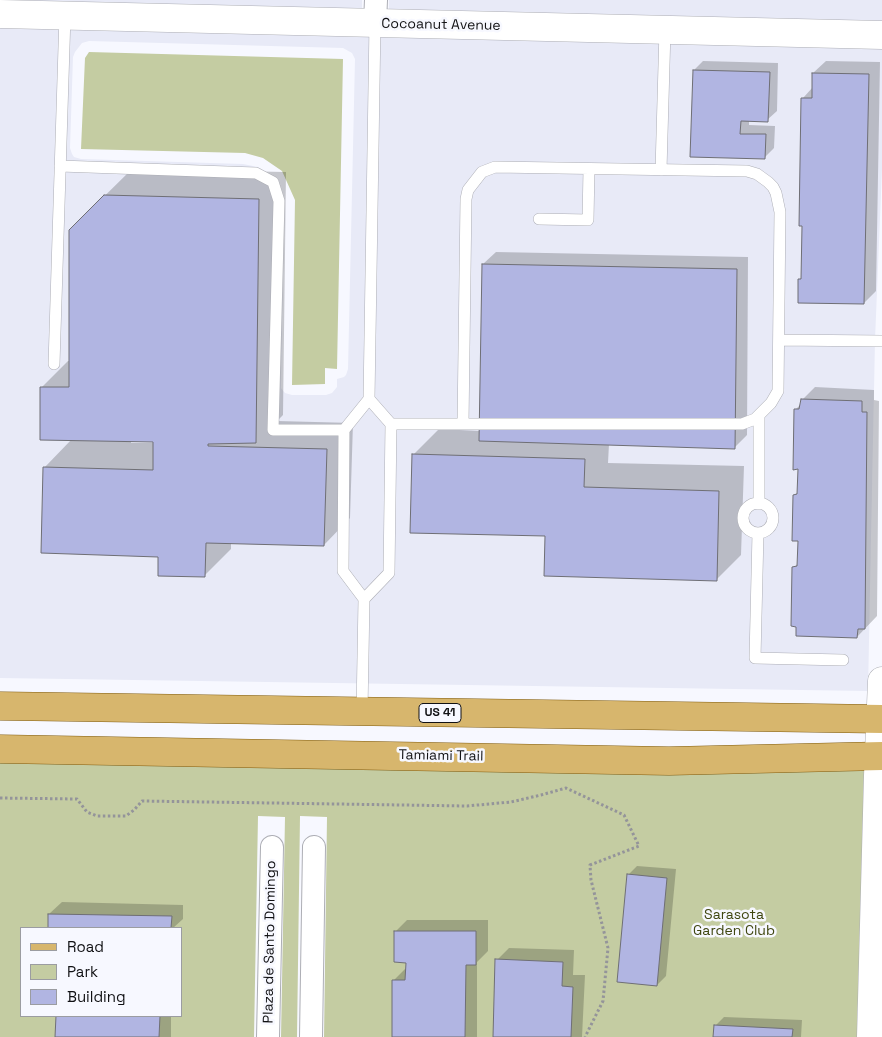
<!DOCTYPE html>
<style>
body{margin:0}
#map{position:relative;width:882px;height:1037px;overflow:hidden;background:#f7f8ff;font-family:"Space Grotesk",sans-serif}
canvas{display:block}
.legend{position:absolute;left:20px;top:927px;width:162px;height:90px;box-sizing:border-box;background:#f7f8ff;border:1px solid #9b9ca1;margin:0;padding:6px 9px;list-style:none;font-size:15px;color:#111114}
.legend li{display:flex;align-items:center;gap:10px;height:25px}
.legend b{width:25px;border:1px solid #9b9ca1}
</style>
<div id="map">
<canvas width="882" height="1037"></canvas>
<ul class="legend">
<li><b style="height:6px;background:#d7b66d"></b>Road</li>
<li><b style="height:14px;background:#c4cca2"></b>Park</li>
<li><b style="height:14px;background:#b1b5e2"></b>Building</li>
</ul>
</div>
<script>
const ctx = document.querySelector('canvas').getContext('2d');
ctx.lineJoin = 'round';
function paint(path, color) { ctx.fillStyle = color; ctx.fill(path, 'evenodd'); }
const poly = rows => new Path2D(rows.map(r => 'M' + r).join(''));
function strokePath(path, color, width, dash) { ctx.strokeStyle = color; ctx.lineWidth = width; ctx.lineCap = dash ? 'butt' : 'round'; ctx.setLineDash(dash || []); ctx.stroke(path); }
function label(font, color, halo, rows, align = 'center') {
  ctx.font = font + ' "Space Grotesk",sans-serif'; ctx.lineWidth = 5; ctx.setLineDash([]); ctx.textBaseline = 'middle'; ctx.strokeStyle = halo; ctx.fillStyle = color; for (const [text, x, y, turn = 0] of rows) {
    ctx.save(); ctx.translate(x, y); ctx.rotate((+turn || 0) * Math.PI / 180); ctx.textAlign = isNaN(turn) ? turn : align; if (halo) ctx.strokeText(text, 0, 0); ctx.fillText(text, 0, 0); ctx.restore();
  }
}
paint(poly([
 [0,0,362,0,362,11,0,2],
 [389,0,882,0,882,23,389,11],
 [0,26,882,47,882,169,875,340,868,691,0,678],
 [89,41,343,48,352,53,355,59,348,369,346,375,344,377,337,379,337,387,332,393,326,395,292,395,285,393,281,388,284,202,272,177,258,167,243,164,81,159,74,157,72,154,70,148,73,57,75,52,82,43]
]), '#e8eaf7');
paint(poly([
 [89,52,343,59,337,369,325,368,325,384,292,385,295,200,282,171,263,158,245,153,81,149,85,58],
 [0,753,865,768,857,1037,324,1037,327,817,300,816,297,1037,281,1037,285,817,258,816,254,1037,0,1037],
 [21,928,181,928,181,1016,21,1016]
]), '#c4cca2');
paint(poly([
 [703,61,778,63,777,111,767,120,749,120,749,125,775,126,774,148,764,158,691,156,694,70],
 [826,61,880,62,876,291,864,303,799,280,803,276,803,98,813,87,813,73],
 [132,169,286,172,283,415,277,421,353,423,350,518,324,545,231,542,231,549,204,576,160,555,44,468,72,439,41,388,68,361,70,361,70,230],
 [131,440,154,441,154,443,131,443],
 [496,252,748,257,747,435,735,447,609,444,608,463,744,466,741,555,716,580,546,535,414,454,439,429,480,431,483,264],
 [815,387,874,390,874,400,879,401,877,616,857,637,794,568,798,563,799,539,795,495,798,492,800,467,795,410,801,404,802,400],
 [637,866,676,869,666,976,657,985,628,875],
 [62,902,183,905,183,919,173,928,49,928,49,914],
 [407,920,488,920,488,951,477,962,477,1037,393,1037,393,981,405,969,407,969,407,961,395,932],
 [509,948,574,950,573,975,585,975,582,1037,494,1037,497,960],
 [57,1016,171,1016,171,1037,56,1037],
 [724,1017,802,1020,801,1037,714,1037,715,1026]
]), '#0003');
const building = poly([
 [693,70,770,72,768,122,741,121,740,134,766,134,765,159,690,157,693,70],
 [812,73,869,74,864,304,798,303,798,279,801,279,802,226,799,226,801,98,812,98,812,73],
 [104,195,259,199,256,443,208,444,208,446,327,449,324,546,206,543,205,577,158,576,158,557,41,553,43,467,153,470,153,442,40,440,40,387,69,387,69,230,104,195],
 [482,264,737,269,735,449,479,441,482,264],
 [801,399,862,401,862,412,867,412,865,629,858,629,857,638,796,636,796,627,791,626,792,567,797,566,798,541,792,541,793,495,797,494,798,469,793,470,794,409,799,409,801,399],
 [412,454,585,459,584,487,719,491,717,581,544,576,545,536,410,533,412,454],
 [627,874,667,878,657,986,617,982,627,874],
 [48,914,172,916,171,928,48,928,48,914],
 [394,931,476,931,476,965,466,965,465,1037,392,1037,392,980,405,980,406,963,394,962,394,931],
 [495,959,563,962,562,986,573,987,571,1037,493,1037,495,959],
 [56,1016,160,1016,159,1037,55,1037,56,1016],
 [714,1025,793,1029,792,1037,713,1037,714,1025]
]);
paint(building, '#b1b5e2');
strokePath(building, '#6f6f75', 1);
const lane = poly([
 [60,166,256,173,273,182,279,201,273,430,344,430],
 [661,170,665,30],
 [539,219,588,220,589,169],
 [779,340,882,341],
 [54,364,65,15],
 [391,424,742,424,755,419,771,403,778,391,780,212,776,193,773,187,768,182,757,174,747,171,495,167,482,172,468,190,466,199,463,424],
 '743 518a15 15 0 1 1 30 0a15 15 0 1 1-30 0Z',
 [759,504,759,415],
 [758,533,755,658,843,660],
 [364,599,389,573,391,424,369,399],
 [362,712,364,599,343,571,344,430,369,399,375,23]
]);
const street = poly([
 [375,23,376,0],
 [268,1037,272,847],
 [311,1037,314,847]
]);
const secondary = poly([
 [0,14,882,35],
 [871,1037,878,776,882,681]
]);
const primary = poly([
 [0,706,882,719],
 [0,749,669,761,882,756]
]);
strokePath(lane, '#adaeb5', 12);
strokePath(street, '#adaeb5', 24);
strokePath(secondary, '#adaeb5', 29);
strokePath(primary, '#805c0f', 29);
strokePath(poly([
 [0,798,77,799,87,812,97,816,126,816,134,810,142,801,467,806,511,802,541,795,566,788,624,815,639,846,590,865,591,880,608,948,603,1001,585,1037]
]), '#94949a', 3, [2.5, 2.5]);
strokePath(lane, '#fff', 11);
strokePath(street, '#fff', 22);
strokePath(secondary, '#fff', 28);
strokePath(primary, '#d7b66d', 28);
for (const [x, y, w] of [
 [440,713,42]
]) { const box = new Path2D(); box.roundRect(x - w / 2, y - 9.5, w, 19, 4); ctx.fillStyle = '#f7f8ff'; ctx.fill(box); strokePath(box, '#111114', 1); }
label('bold 12px', '#111114', null, [
 ["US 41",440,713]
]);
label('14px', '#111114', '#f7f8ff', [
 ["Cocoanut Avenue",441,25,1],
 ["Tamiami Trail",441,756,1],
 ["Plaza de Santo Domingo",270,942,-89]
]);
label('14px', '#404711', '#f7f8ff', [
 ["Sarasota",734,915],
 ["Garden Club",734,931]
]);
</script>
